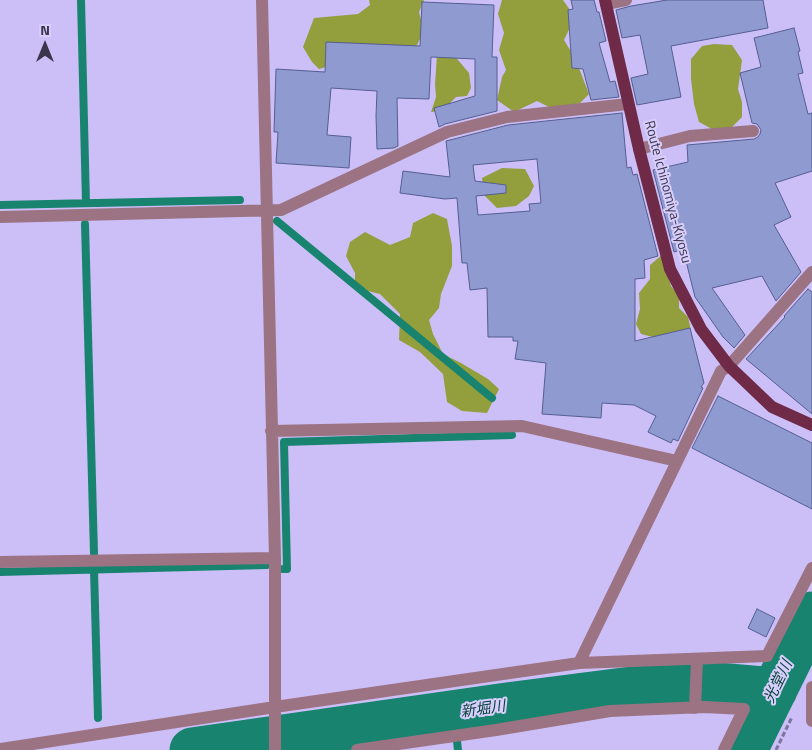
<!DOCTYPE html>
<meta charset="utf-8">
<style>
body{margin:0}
#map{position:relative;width:812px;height:750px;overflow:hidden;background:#ccbff8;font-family:"Titillium Web",sans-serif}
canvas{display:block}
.north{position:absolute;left:20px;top:20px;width:50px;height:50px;-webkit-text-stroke:4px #d8cefc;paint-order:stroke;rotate:0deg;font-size:14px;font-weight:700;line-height:20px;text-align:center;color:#3c364d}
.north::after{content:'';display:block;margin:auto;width:18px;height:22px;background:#3c364d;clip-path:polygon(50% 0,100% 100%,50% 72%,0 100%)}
</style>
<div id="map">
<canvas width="812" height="750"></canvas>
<div class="north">N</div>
</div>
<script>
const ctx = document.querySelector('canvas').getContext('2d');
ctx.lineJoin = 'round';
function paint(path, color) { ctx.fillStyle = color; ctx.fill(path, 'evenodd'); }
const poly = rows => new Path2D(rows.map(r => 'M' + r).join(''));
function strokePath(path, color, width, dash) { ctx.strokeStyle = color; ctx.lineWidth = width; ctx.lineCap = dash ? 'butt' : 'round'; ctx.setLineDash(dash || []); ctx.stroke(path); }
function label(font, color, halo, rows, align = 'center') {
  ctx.font = font + ' "Titillium Web","Noto Sans JP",sans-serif'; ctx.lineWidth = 4; ctx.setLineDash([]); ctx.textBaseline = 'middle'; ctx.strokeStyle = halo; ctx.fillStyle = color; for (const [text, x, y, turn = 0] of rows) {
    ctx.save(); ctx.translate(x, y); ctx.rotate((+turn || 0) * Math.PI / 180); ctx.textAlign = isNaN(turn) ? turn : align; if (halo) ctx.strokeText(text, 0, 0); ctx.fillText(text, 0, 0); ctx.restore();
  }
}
paint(poly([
 [369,0,424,0,419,12,424,31,417,45,409,55,330,66,319,69,312,62,303,47,314,18,358,14,370,5],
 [502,0,563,0,575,17,564,40,575,58,589,94,580,103,555,110,537,101,514,112,497,100,502,77,506,70,499,50,504,33,498,14],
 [714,44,732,45,742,60,738,89,742,102,742,117,730,129,712,129,699,122,694,104,691,79,691,59,702,46],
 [452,53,469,73,471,88,467,96,456,97,442,111,431,112,436,97,435,84,437,55],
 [502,168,525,169,534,186,529,196,516,206,497,208,484,195,482,178],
 [433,213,447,219,452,246,452,266,441,294,439,308,429,320,433,334,443,354,461,363,488,379,499,389,487,413,462,411,447,402,443,374,420,352,399,340,400,314,380,294,355,288,355,273,346,256,350,242,365,232,390,245,410,237,413,223],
 [662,255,671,286,679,296,679,308,688,317,691,330,660,339,641,334,636,324,640,309,639,293,650,279,650,265]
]), '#939e3d');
strokePath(poly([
 [81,0,86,203],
 [0,205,240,200],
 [277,221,492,398],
 [85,224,94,553],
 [94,569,98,718],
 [283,569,287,569,284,442,512,435],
 [0,572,267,565],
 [457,741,458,750]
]), '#18846f', 8);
strokePath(poly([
 [192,750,507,705,639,688,717,685,775,690],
 [745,750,812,614]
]), '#18846f', 45);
const building = poly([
 [571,0,594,0,597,12,599,12,606,41,599,43,610,82,615,81,619,97,591,100,583,69,572,68,568,10,573,9,571,0],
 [667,0,763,0,768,28,671,46,681,97,637,105,631,78,648,74,640,35,622,38,616,10,631,6,667,0],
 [422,2,494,5,492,57,497,57,497,111,445,124,439,127,434,108,475,96,475,59,431,57,429,99,397,98,398,146,394,148,377,149,376,116,377,91,331,88,327,135,351,137,349,168,276,163,278,132,274,132,276,69,325,72,326,42,420,46,422,2],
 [794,28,800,51,798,52,803,73,798,74,808,114,812,113,812,171,775,183,791,217,774,225,801,272,776,301,762,276,712,288,745,335,734,348,723,337,695,297,683,249,674,252,653,170,688,162,687,145,754,139,758,137,760,134,761,130,757,124,752,123,740,73,761,67,754,38,794,28],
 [622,113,627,168,631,167,633,175,637,174,658,256,644,260,645,278,635,279,635,341,690,328,704,383,701,387,703,388,678,441,673,439,671,443,648,432,656,416,634,405,602,403,601,418,542,414,546,363,515,359,518,341,513,341,513,337,488,337,487,288,470,290,467,263,462,263,457,198,445,199,400,193,403,171,450,177,446,141,450,140,508,125,622,113],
 [537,159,541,203,529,204,530,211,478,215,476,196,506,193,506,185,475,181,473,165,537,159],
 [808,289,812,292,812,414,746,359,785,317,784,316,808,289],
 [718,396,812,443,812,509,692,448,718,396],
 [757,609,775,618,766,637,748,628,757,609]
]);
paint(building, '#8f9ad0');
strokePath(building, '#555e90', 1);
strokePath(poly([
 [776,750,792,717]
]), '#7e759c', 3, [5, 2.5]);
strokePath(poly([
 [262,0,275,558,275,750],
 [606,4,626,0],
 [639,149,690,136,753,131],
 [0,217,281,210,447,132,507,117,628,104],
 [271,431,522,426,677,461],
 [0,562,275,558],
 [579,663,721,371,729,366,812,272],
 [812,687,812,721],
 [695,708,697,659],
 [0,749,275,707,579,663,767,656,812,568],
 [357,750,496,730,610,711,704,707,744,709,724,750]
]), '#9c7382', 12);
strokePath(poly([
 [605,0,639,149,670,269,701,329,729,366,772,407,812,425]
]), '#6f2a48', 12);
label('14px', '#3c364d', '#d8cefc', [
 ["Route Ichinomiya-Kiyosu",667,192,75]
]);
label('italic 15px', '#013f33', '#d8cefc', [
 ["光堂川",779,682,-64],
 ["新堀川",483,710,-8]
]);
</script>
